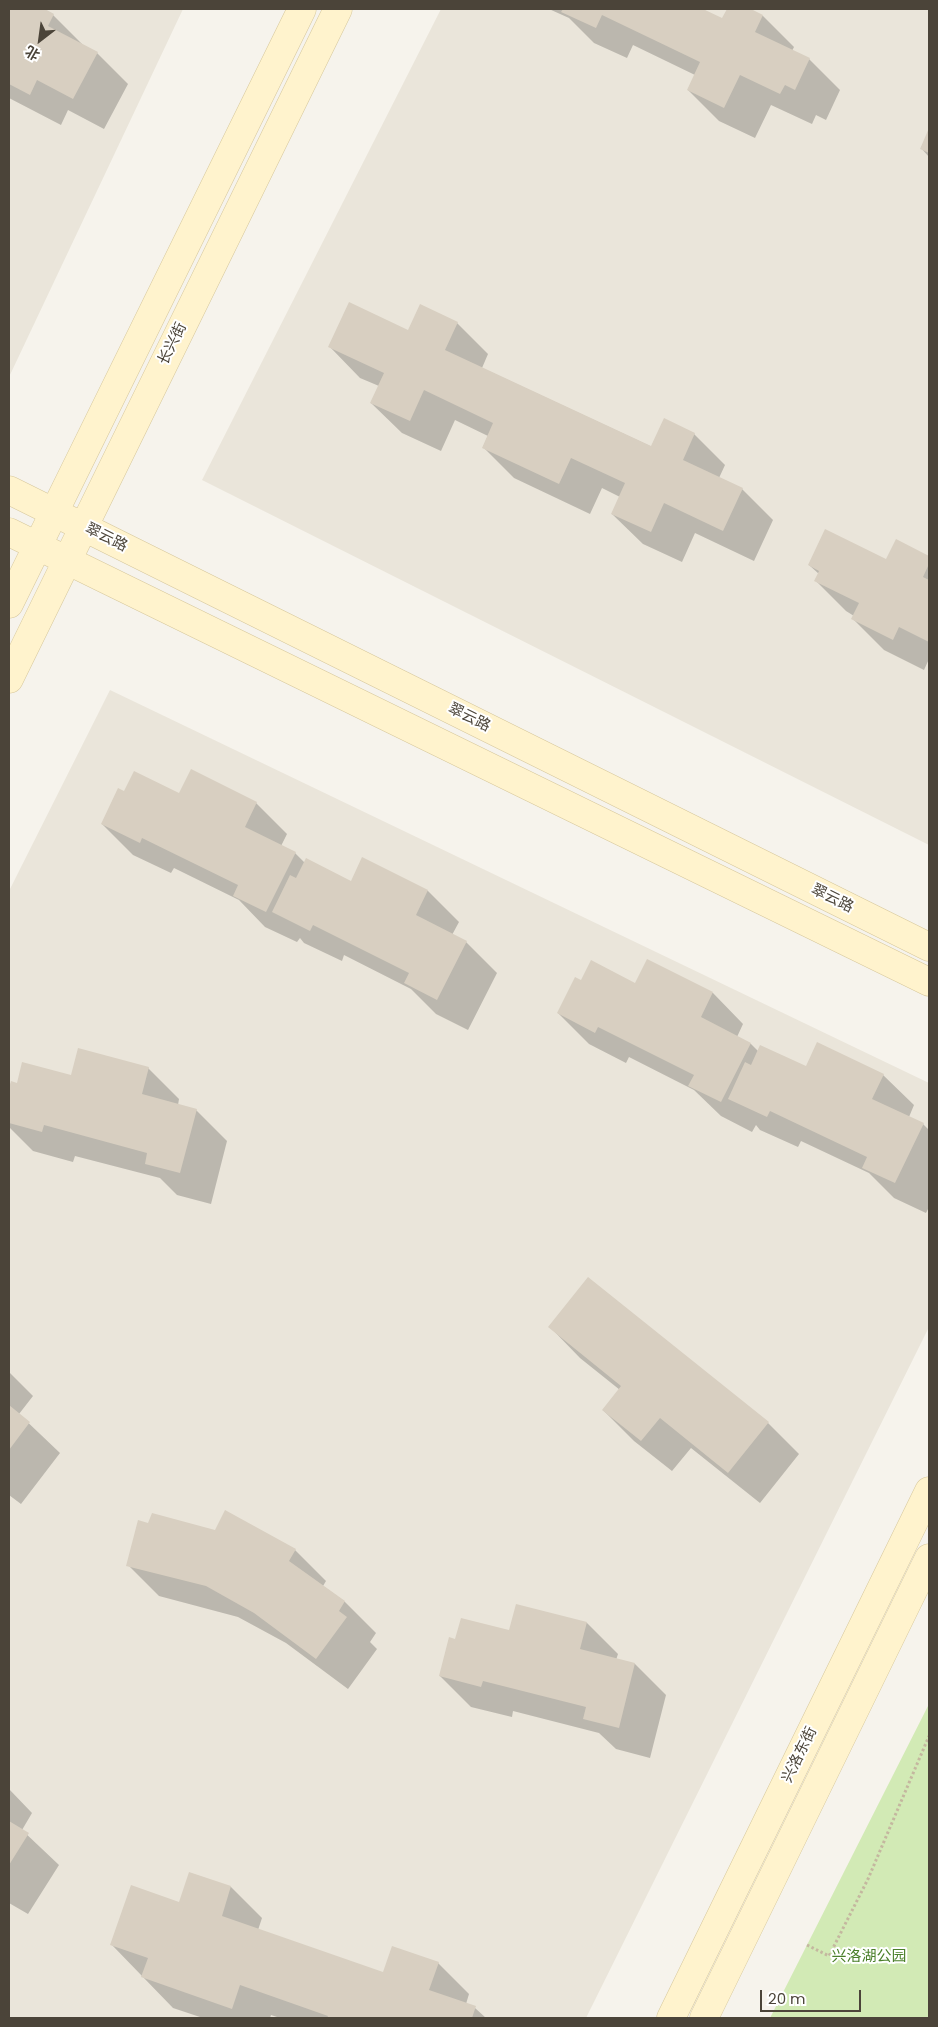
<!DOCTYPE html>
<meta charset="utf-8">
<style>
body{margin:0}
#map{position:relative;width:938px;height:2027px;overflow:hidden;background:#f6f3ec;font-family:Poppins,"Noto Sans SC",sans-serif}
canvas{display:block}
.frame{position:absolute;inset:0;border:10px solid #4b4439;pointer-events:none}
.north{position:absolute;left:15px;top:15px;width:50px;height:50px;-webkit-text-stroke:4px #fff;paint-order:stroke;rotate:210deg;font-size:14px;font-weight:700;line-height:20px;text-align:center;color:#4b4439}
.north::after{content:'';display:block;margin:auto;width:18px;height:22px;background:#4b4439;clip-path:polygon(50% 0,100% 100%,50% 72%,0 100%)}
.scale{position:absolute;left:760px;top:1990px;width:101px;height:22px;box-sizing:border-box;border:2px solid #4b4439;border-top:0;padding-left:6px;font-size:15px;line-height:18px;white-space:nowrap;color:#4b4439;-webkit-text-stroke:4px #fff;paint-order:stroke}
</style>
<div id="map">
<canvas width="938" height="2027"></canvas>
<div class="frame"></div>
<div class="north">北</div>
<div class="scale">20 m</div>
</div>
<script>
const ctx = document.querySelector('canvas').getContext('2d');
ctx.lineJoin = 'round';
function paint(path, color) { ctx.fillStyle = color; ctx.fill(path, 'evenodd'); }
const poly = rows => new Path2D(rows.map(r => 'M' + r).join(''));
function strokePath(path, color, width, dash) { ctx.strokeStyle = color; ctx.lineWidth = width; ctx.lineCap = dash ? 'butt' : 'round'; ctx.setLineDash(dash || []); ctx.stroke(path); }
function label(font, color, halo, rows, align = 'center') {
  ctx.font = font + ' Poppins,"Noto Sans SC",sans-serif'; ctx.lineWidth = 4; ctx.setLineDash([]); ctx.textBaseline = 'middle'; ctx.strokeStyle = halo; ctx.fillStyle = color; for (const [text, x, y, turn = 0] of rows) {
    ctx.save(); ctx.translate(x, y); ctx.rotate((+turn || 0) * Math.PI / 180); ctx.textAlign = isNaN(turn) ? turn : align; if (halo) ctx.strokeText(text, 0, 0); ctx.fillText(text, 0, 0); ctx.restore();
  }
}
paint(poly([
 [9,9,183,9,9,377],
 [441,9,929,9,929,845,202,480],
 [110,690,929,1083,929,1327,586,2018,9,2018,9,891]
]), '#eae5da');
paint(poly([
 [929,1704,929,2018,770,2018,807,1945]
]), '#d2eab5');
paint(poly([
 [12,9,42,9,53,15,84,46,97,53,128,84,104,129,68,110,61,125,9,98,9,11,11,12],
 [549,9,700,9,723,19,728,9,748,9,763,16,794,47,792,51,809,59,840,90,826,120,816,115,812,124,771,105,755,138,719,121,688,90,695,75,633,45,627,58,594,43,569,18],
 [929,131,929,157,921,148],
 [457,323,488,354,482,368,652,447,694,434,725,465,719,478,742,489,773,520,754,561,695,533,682,562,643,544,612,514,620,497,602,488,590,514,514,478,483,447,488,436,455,420,441,451,402,433,371,403,379,386,360,378,330,347],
 [897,541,929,557,929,659,924,670,884,650,853,619,854,616,846,611,815,580,819,574,809,565,887,561],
 [125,792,180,795,256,803,287,834,281,846,295,853,305,863,351,883,363,859,428,891,459,922,452,935,466,942,497,973,468,1030,436,1014,411,989,344,955,342,961,304,943,300,938,297,942,265,927,239,900,174,868,171,873,133,855,102,824],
 [581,982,636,985,713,993,743,1024,737,1037,751,1044,759,1052,806,1068,883,1075,914,1105,909,1117,923,1124,929,1130,929,1207,926,1213,894,1198,869,1173,801,1141,798,1147,760,1130,756,1125,752,1132,721,1116,694,1090,629,1057,626,1063,589,1044,558,1013],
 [148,1068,179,1099,178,1105,196,1110,227,1141,211,1204,177,1195,160,1178,75,1156,73,1162,33,1151,9,1127,9,1093,11,1083,18,1085,72,1076],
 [589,1279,768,1423,799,1454,760,1503,691,1448,672,1471,634,1441,603,1410,620,1390,580,1358,550,1327],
 [9,1372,33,1396,19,1414,60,1453,21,1504,9,1495],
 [149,1524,216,1531,295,1550,326,1581,323,1586,345,1602,376,1633,370,1642,377,1649,348,1689,286,1643,238,1617,159,1596,128,1565],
 [517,1606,587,1623,618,1654,616,1660,635,1664,666,1695,650,1758,616,1749,599,1733,513,1711,512,1717,471,1707,440,1676,456,1640,510,1632],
 [9,1789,32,1813,22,1830,59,1865,28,1914,9,1903],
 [190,1873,231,1887,262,1918,258,1930,383,1974,438,1963,469,1994,466,2004,475,2008,486,2018,280,2018,271,2015,270,2018,203,2018,173,2008,112,1945,180,1903]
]), '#0003');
paint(poly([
 [11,9,45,9,54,14,48,26,98,52,73,99,37,80,30,95,9,84,9,10],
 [563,9,703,9,722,18,727,9,751,9,763,15,755,32,810,58,795,90,785,85,780,94,740,75,724,108,687,90,700,62,602,15,596,28,561,12],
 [929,128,929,153,920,149],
 [349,302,408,330,420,304,458,322,445,350,651,446,664,418,695,433,683,460,743,488,723,531,664,503,651,532,611,514,625,483,571,458,559,484,482,448,493,423,424,390,410,421,370,403,384,373,328,347],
 [825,529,886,559,896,539,929,556,929,564,923,577,929,580,929,642,899,627,893,640,851,619,859,603,814,581,819,571,808,565],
 [191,769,257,802,245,827,296,852,266,912,233,896,238,885,142,838,140,843,101,824,118,788,124,791,134,771,179,793],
 [362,857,428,890,416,915,467,941,437,1000,404,983,409,973,313,925,310,931,272,912,290,875,296,878,306,858,351,881],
 [647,959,713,992,701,1017,751,1043,721,1102,688,1086,694,1075,598,1027,595,1033,557,1013,575,977,581,980,591,960,635,983],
 [817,1042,884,1074,872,1099,924,1123,895,1183,862,1168,867,1157,770,1111,767,1117,728,1099,745,1062,751,1065,760,1045,806,1066],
 [78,1048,149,1067,142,1094,197,1109,180,1173,145,1164,147,1153,44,1125,42,1132,9,1123,9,1088,11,1081,17,1083,22,1062,71,1075],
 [588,1277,769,1422,728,1473,660,1418,641,1441,602,1410,621,1386,548,1327],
 [9,1405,30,1422,9,1450],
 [225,1510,296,1549,289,1561,345,1601,339,1611,347,1617,316,1659,254,1613,206,1586,126,1566,138,1520,148,1523,152,1513,215,1530],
 [516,1604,587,1622,580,1649,635,1663,619,1728,583,1719,586,1707,483,1681,481,1687,439,1676,449,1637,455,1639,461,1618,509,1630],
 [9,1821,29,1833,9,1865],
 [189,1872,231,1886,222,1916,383,1972,392,1946,439,1962,429,1990,476,2006,472,2018,327,2018,328,2016,240,1985,232,2009,141,1977,148,1958,110,1945,131,1885,179,1902]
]), '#d8cfc1');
const secondary = poly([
 [9,490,929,947],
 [9,532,929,982],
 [9,604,302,9],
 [9,679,338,9],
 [671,2018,929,1491],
 [704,2018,929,1558]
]);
strokePath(secondary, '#d6c79b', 29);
strokePath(poly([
 [807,1945,829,1956,868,1879,929,1736]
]), '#c4b79f', 3, [2.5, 2.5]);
strokePath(secondary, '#fff3cd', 28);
label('15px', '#4b4439', '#fff', [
 ["长兴街",173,344,-64],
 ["翠云路",106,538,26],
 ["翠云路",469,718,26],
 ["翠云路",832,899,26],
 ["兴洛东街",800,1755,-64]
]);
label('15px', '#4a7f2a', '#fff', [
 ["兴洛湖公园",869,1957]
]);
</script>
